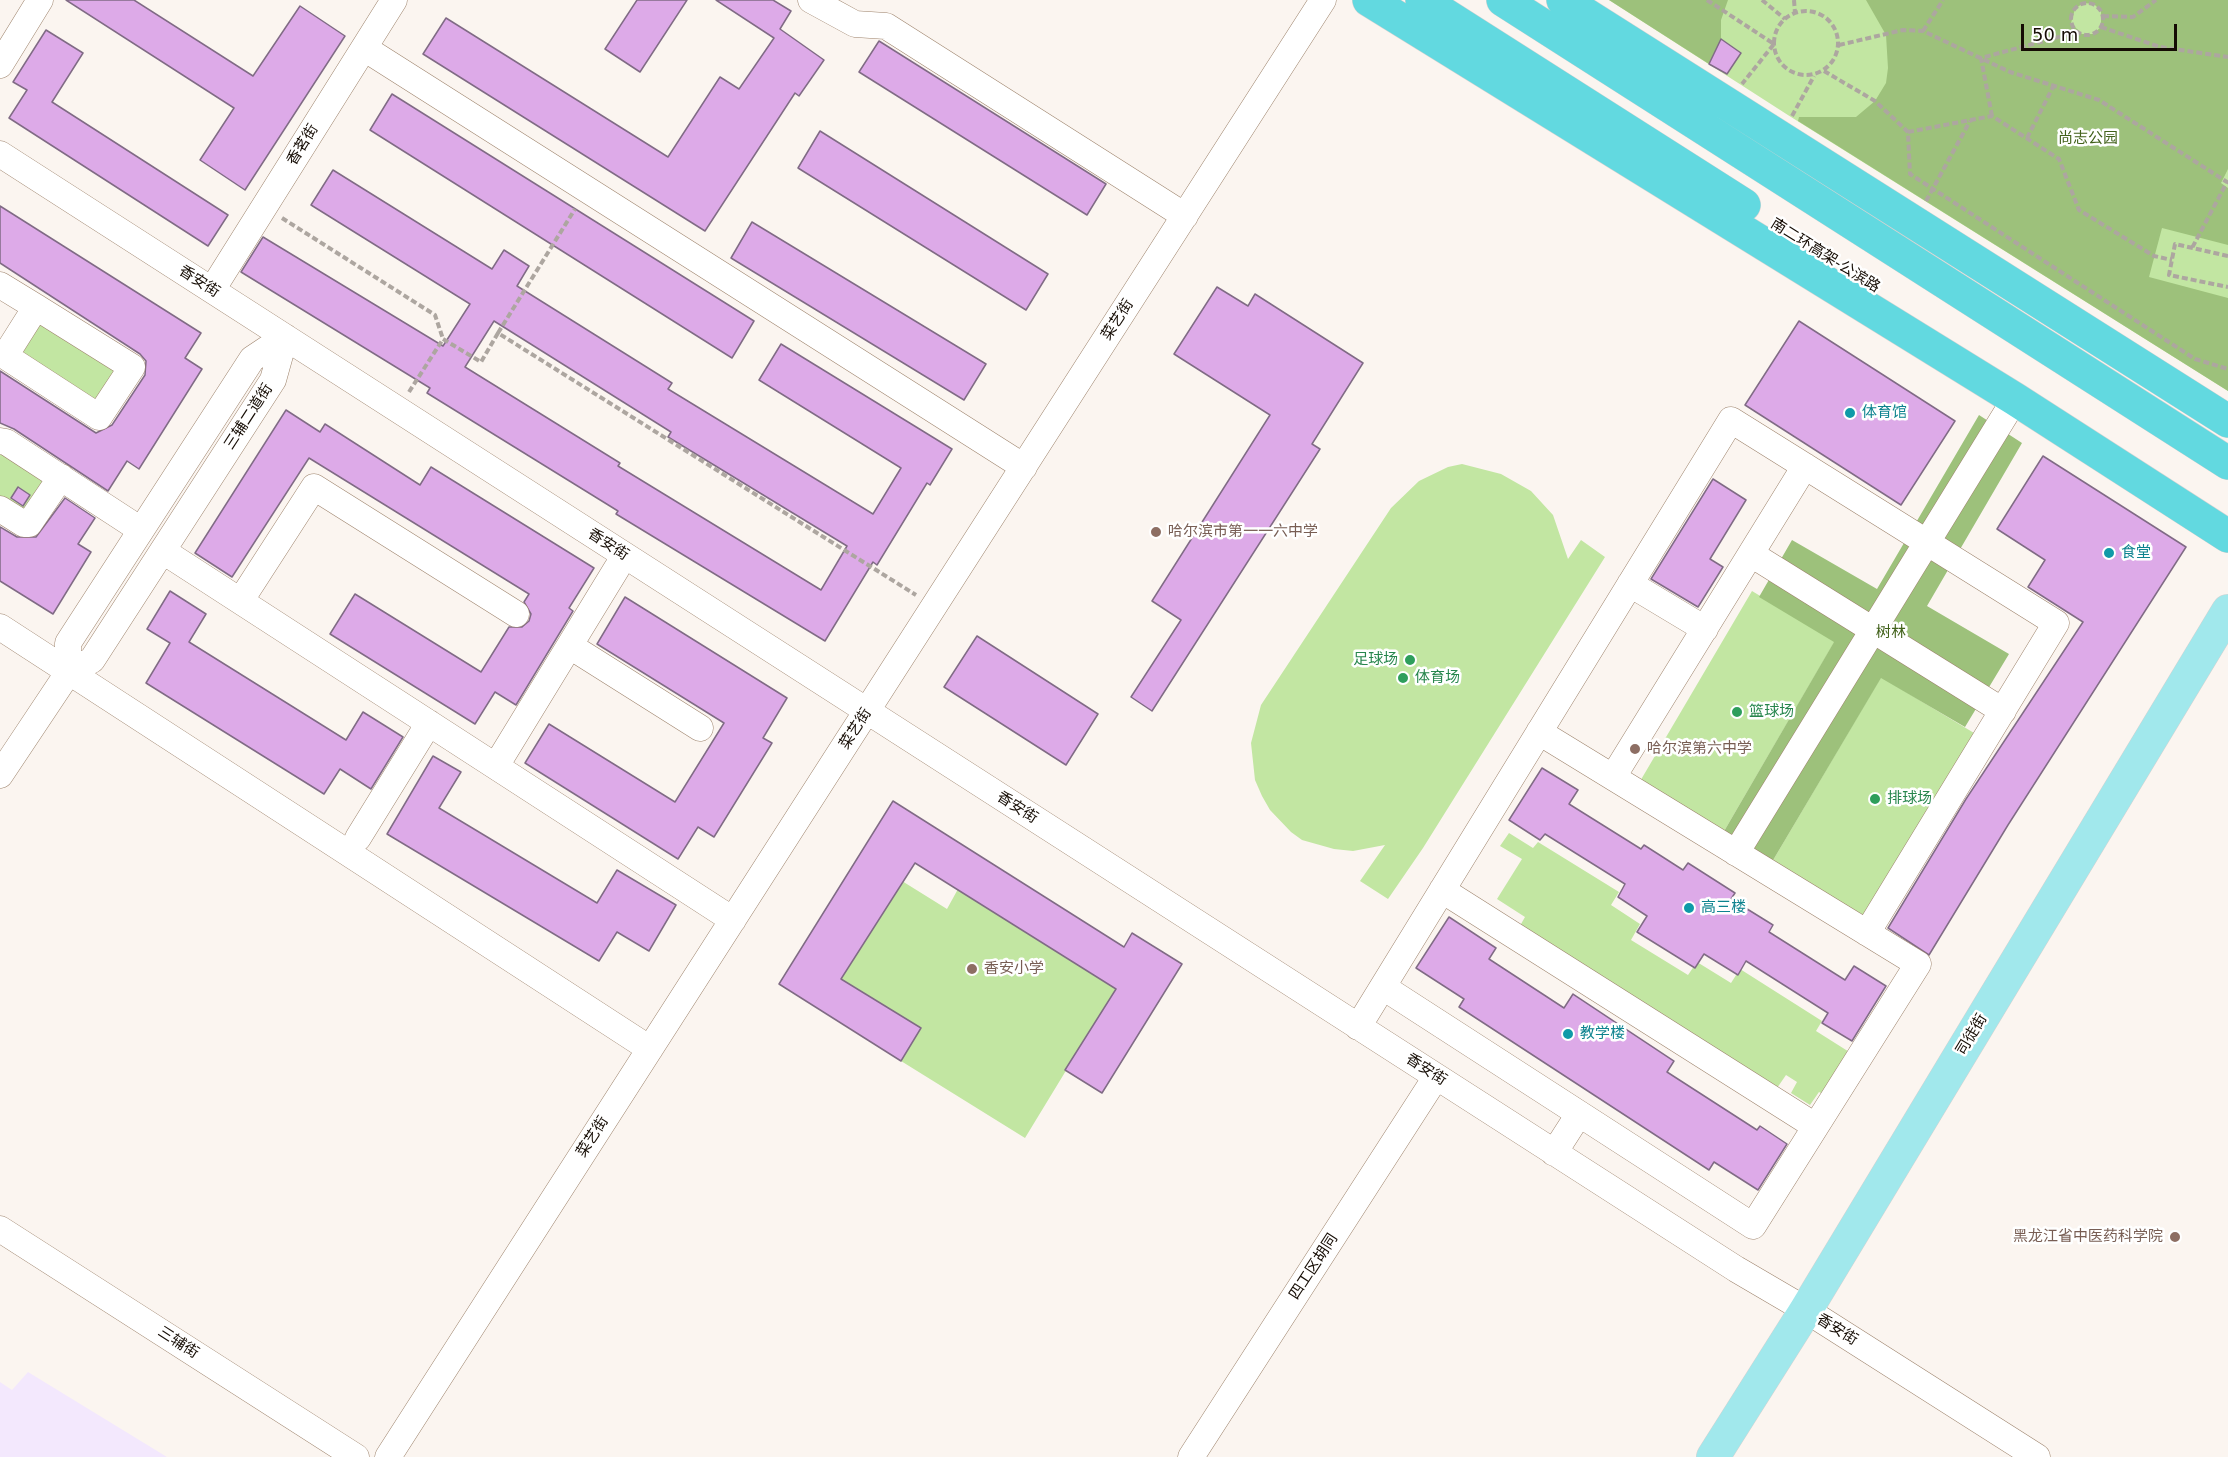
<!DOCTYPE html>
<meta charset="utf-8">
<style>
body{margin:0}
#map{position:relative;width:2228px;height:1457px;overflow:hidden;background:#fbf5f0;font-family:"DejaVu Sans",sans-serif}
canvas{display:block}
.scale{position:absolute;left:2021px;top:24px;width:156px;height:27px;box-sizing:border-box;border:3px solid #150c04;border-top:0;padding-left:8px;font-size:18px;line-height:21px;white-space:nowrap;color:#150c04;-webkit-text-stroke:4px #fff;paint-order:stroke}
</style>
<div id="map">
<canvas width="2228" height="1457"></canvas>
<div class="scale">50 m</div>
</div>
<script>
const ctx = document.querySelector('canvas').getContext('2d');
ctx.lineJoin = 'round';
function paint(path, color) { ctx.fillStyle = color; ctx.fill(path, 'evenodd'); }
const poly = rows => new Path2D(rows.map(r => 'M' + r).join(''));
function strokePath(path, color, width, dash) { ctx.strokeStyle = color; ctx.lineWidth = width; ctx.lineCap = dash ? 'butt' : 'round'; ctx.setLineDash(dash || []); ctx.stroke(path); }
function label(font, color, halo, rows, align = 'center') {
  ctx.font = font + ' "DejaVu Sans","Noto Sans SC",sans-serif'; ctx.lineWidth = 5; ctx.setLineDash([]); ctx.textBaseline = 'middle'; ctx.strokeStyle = halo; ctx.fillStyle = color; for (const [text, x, y, turn = 0] of rows) {
    ctx.save(); ctx.translate(x, y); ctx.rotate((+turn || 0) * Math.PI / 180); ctx.textAlign = isNaN(turn) ? turn : align; if (halo) ctx.strokeText(text, 0, 0); ctx.fillText(text, 0, 0); ctx.restore();
  }
}
paint(poly([
 [28,1372,167,1457,0,1457,0,1382,12,1390]
]), '#f3e8fd');
paint(poly([
 [1609,0,2228,0,2228,391,1791,117],
 [36,307,132,367,99,417,5,356],
 [0,441,61,477,30,523,0,509],
 [1462,464,1501,474,1531,491,1553,515,1568,559,1581,540,1605,557,1423,848,1388,899,1360,881,1385,845,1353,851,1334,849,1302,840,1291,832,1270,810,1262,796,1255,780,1251,743,1261,705,1391,508,1419,481,1448,467],
 [1752,591,1835,641,1723,833,1639,783],
 [1881,677,1979,736,1870,919,1772,862],
 [1509,833,1533,848,1538,842,1619,892,1611,905,1640,924,1631,940,1688,975,1697,962,1731,983,1740,969,1822,1021,1816,1031,1854,1055,1828,1097,1819,1092,1810,1105,1791,1093,1797,1082,1786,1075,1775,1091,1517,931,1525,917,1497,899,1522,859,1500,846],
 [902,881,947,909,958,889,1126,972,1025,1138,901,1061,921,1028,841,979]
]), '#c2e6a2');
paint(poly([
 [1609,0,1728,0,1721,20,1721,39,1709,64],
 [1866,0,2228,0,2228,169,2221,183,2228,188,2228,245,2162,228,2149,277,2228,298,2228,391,1798,121,1799,117,1856,117,1875,101,1886,83,1888,68,1886,35],
 [2083,3,2094,4,2101,11,2101,27,2093,34,2082,34,2071,23,2075,9],
 [1979,415,2022,443,1927,606,2009,654,1965,727,1881,678,1772,862,1723,833,1834,642,1759,597,1792,540,1877,589]
]), '#9dc17b');
const building = poly([
 [66,0,134,0,253,76,300,6,345,36,245,190,200,160,234,108,66,0],
 [637,0,687,0,640,72,605,49,637,0],
 [716,0,773,0,791,11,780,29,824,60,799,96,795,93,705,231,423,54,446,18,668,157,720,77,739,89,774,38,716,0],
 [46,30,83,53,52,102,228,215,208,246,9,118,27,90,13,82,46,30],
 [1721,39,1741,53,1727,74,1709,64,1721,39],
 [879,41,1106,184,1087,215,859,72,879,41],
 [392,94,754,321,732,358,370,130,392,94],
 [820,131,1048,274,1026,310,798,168,820,131],
 [333,170,492,269,504,250,529,266,517,286,672,383,668,389,873,514,901,468,759,380,781,344,952,449,930,485,927,483,877,565,873,562,825,641,616,514,618,511,427,393,430,388,241,272,263,237,443,346,470,304,311,205,333,170],
 [494,321,671,432,668,437,847,546,821,590,618,466,620,463,465,367,494,321],
 [0,206,201,333,185,358,202,369,139,469,127,461,108,491,14,429,0,423,0,371,96,433,112,425,145,375,146,361,140,354,0,263,0,206],
 [752,222,986,364,964,400,731,258,752,222],
 [1217,287,1248,306,1255,294,1363,363,1312,444,1320,449,1152,711,1131,697,1181,620,1152,601,1270,415,1174,354,1217,287],
 [1799,321,1955,421,1901,505,1745,405,1799,321],
 [286,410,320,432,325,424,420,485,431,467,594,568,569,608,573,611,516,705,495,692,475,724,330,634,355,594,481,672,509,627,522,627,529,621,531,614,524,602,529,594,309,458,232,577,195,553,286,410],
 [2043,456,2186,547,2008,825,1929,955,1888,928,1966,799,2083,622,2028,587,2045,560,1997,529,2043,456],
 [1713,479,1746,500,1710,559,1723,567,1698,607,1651,579,1713,479],
 [18,487,30,495,23,506,11,498,18,487],
 [65,498,95,518,78,544,91,552,53,614,0,581,0,527,17,537,36,537,65,498],
 [170,591,206,614,189,642,346,740,363,712,403,737,371,789,340,769,324,794,146,683,170,643,147,629,170,591],
 [625,597,787,698,763,738,772,743,714,837,698,827,678,859,525,763,549,724,675,802,724,723,597,644,625,597],
 [977,636,1098,714,1066,765,944,687,977,636],
 [433,756,461,772,439,808,597,903,617,870,676,905,649,951,617,932,599,961,387,834,433,756],
 [1542,768,1578,790,1569,804,1641,849,1644,845,1683,870,1688,863,1735,893,1731,899,1773,925,1769,932,1845,980,1854,966,1886,986,1852,1041,1822,1023,1828,1013,1746,961,1738,975,1704,954,1695,968,1637,932,1647,916,1618,897,1625,884,1545,834,1540,840,1509,820,1542,768],
 [893,801,1124,947,1132,933,1182,964,1102,1093,1065,1070,1116,989,915,863,841,979,921,1028,901,1061,779,984,893,801],
 [1449,917,1496,948,1489,959,1564,1008,1573,994,1674,1061,1667,1072,1757,1130,1760,1126,1787,1144,1758,1190,1714,1162,1709,1170,1459,1007,1464,999,1416,968,1449,917]
]);
paint(building, '#ddaae8');
strokePath(building, '#806b85', 1.5);
const minor = poly([
 [811,0,855,24,886,26,1185,216],
 [364,48,1024,467],
 [0,65,40,0],
 [0,154,1736,1269,1806,1310,2037,1457],
 [0,285,36,307,132,367,99,417,5,356,36,307],
 [212,290,394,0],
 [0,441,6,442,141,530],
 [0,509,24,524,29,524,61,477],
 [163,551,733,920],
 [1751,554,2003,711],
 [1630,584,1705,629],
 [241,600,314,487,516,614],
 [0,627,650,1049],
 [570,646,700,728],
 [68,673,92,660,273,380,285,337],
 [496,766,617,568],
 [0,775,68,673,68,643,252,359,285,337],
 [1613,777,1805,466],
 [358,838,429,723],
 [1736,853,2015,399],
 [1442,890,1815,1126],
 [1383,987,1753,1226,1918,964,1539,732],
 [1358,1027,1731,420,2056,623,1867,933],
 [1554,1153,1579,1114],
 [0,1229,356,1457],
 [388,1457,1323,0],
 [1191,1457,1436,1077]
]);
const major = poly([
 [1713,1457,1806,1310,2228,611]
]);
const highway = poly([
 [1369,0,2015,399,2228,536],
 [1422,0,1744,205],
 [1503,0,2228,463],
 [1563,0,2228,421]
]);
strokePath(minor, '#9d836c', 27);
strokePath(major, '#d5d3d2', 34);
strokePath(highway, '#d5d3d2', 34);
strokePath(poly([
 [1707,0,1774,44,1742,84],
 [1762,0,1785,19],
 [1794,0,1795,13],
 '2071 19a16 16 0 1 1 32 0a16 16 0 1 1-32 0Z',
 '1774 43a32 32 0 1 1 64 0a32 32 0 1 1-64 0Z',
 [2103,16,2133,17,2156,0],
 [2101,27,2160,47,2228,57],
 [1923,31,1943,0],
 [1839,45,1903,30,1923,31,2010,72,2099,100,2227,182,2192,248],
 [1824,71,1875,101,1908,132,1910,174,2195,359,2228,369],
 [1792,116,1814,76],
 [1992,116,1981,58,2077,32],
 [1908,132,1992,116,2059,159,2079,210,2154,256,2172,260],
 [2027,138,2053,87],
 [1926,201,1970,121],
 [282,218,435,315,443,339],
 [2228,256,2175,244,2169,275,2228,287],
 [498,333,575,209],
 [409,392,443,339,481,362,498,333,916,595]
]), '#ada6a0', 4, [6, 3]);
strokePath(minor, '#fff', 26);
strokePath(major, '#a1e8ec', 33);
strokePath(highway, '#62d9e0', 33);
for (const [x, y, r, color] of [
 [1850,413,6,"#0f9aa8"],
 [1156,532,6,"#8d6e63"],
 [2109,553,6,"#0f9aa8"],
 [1410,660,6,"#2e9e5b"],
 [1403,678,6,"#2e9e5b"],
 [1737,712,6,"#2e9e5b"],
 [1635,749,6,"#8d6e63"],
 [1875,799,6,"#2e9e5b"],
 [1689,908,6,"#0f9aa8"],
 [972,969,6,"#8d6e63"],
 [1568,1034,6,"#0f9aa8"],
 [2175,1237,6,"#8d6e63"]
]) { const dot = new Path2D(); dot.arc(x, y, r, 0, 2 * Math.PI); ctx.fillStyle = color; ctx.fill(dot); strokePath(dot, '#fff', 2); }
label('15px', '#41611a', '#fff', [
 ["尚志公园",2088,139],
 ["树林",1891,633]
]);
label('15px', '#150c04', '#fff', [
 ["香茗街",303,145,-58],
 ["南二环高架-公滨路",1825,256,32],
 ["香安街",199,282,33],
 ["菜艺街",1118,320,-57],
 ["三辅二道街",249,417,-57],
 ["香安街",608,545,33],
 ["菜艺街",856,729,-57],
 ["香安街",1017,808,33],
 ["司徒街",1972,1035,-59],
 ["香安街",1426,1070,33],
 ["菜艺街",593,1137,-57],
 ["四工区胡同",1314,1267,-57],
 ["香安街",1837,1330,32],
 ["三辅街",178,1343,33]
]);
label('15px', '#0d838f', '#fff', [
 ["体育馆",1862,413],
 ["食堂",2121,553],
 ["高三楼",1701,908],
 ["教学楼",1580,1034]
], 'left');
label('15px', '#785e54', '#fff', [
 ["哈尔滨市第一一六中学",1168,532],
 ["哈尔滨第六中学",1647,749],
 ["香安小学",984,969],
 ["黑龙江省中医药科学院",2163,1237,"right"]
], 'left');
label('15px', '#27864d', '#fff', [
 ["足球场",1398,660,"right"],
 ["体育场",1415,678],
 ["篮球场",1749,712],
 ["排球场",1887,799]
], 'left');
</script>
